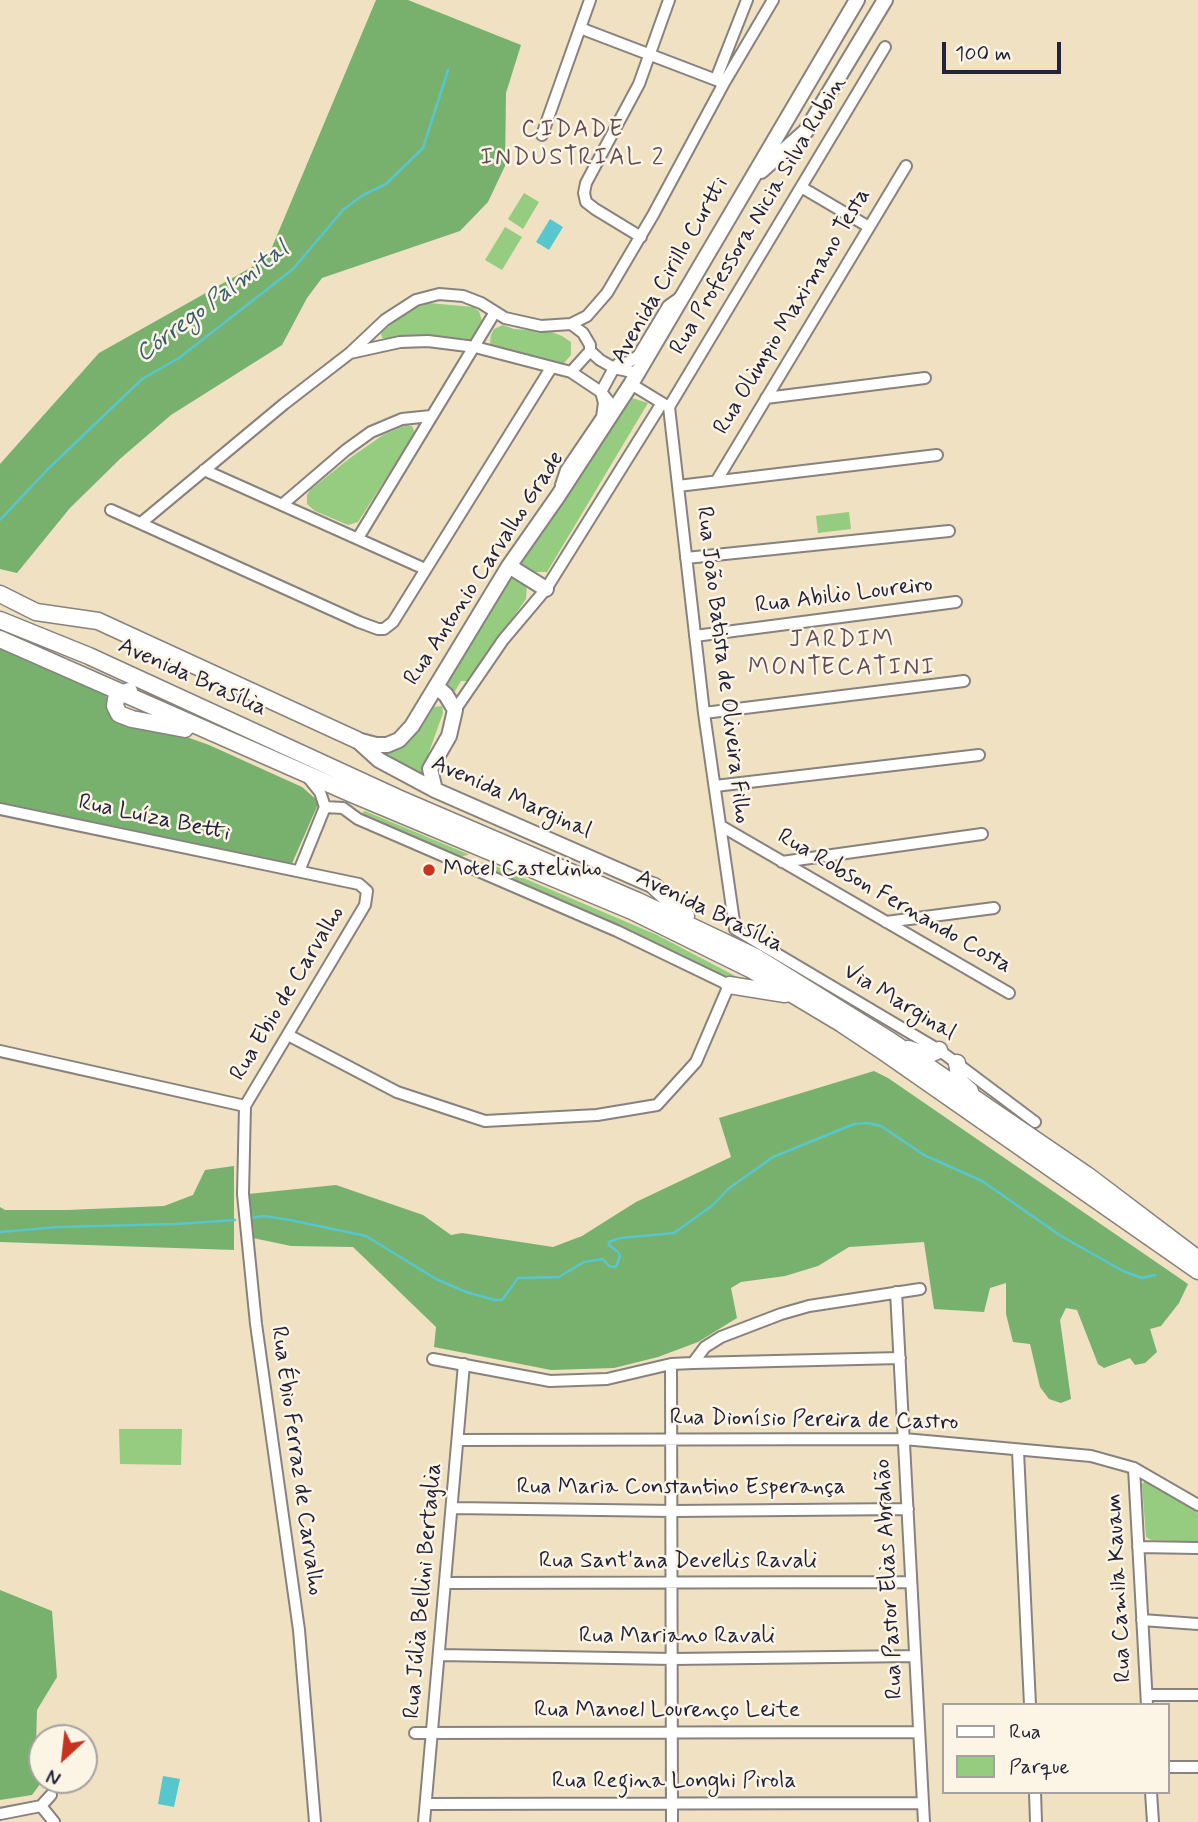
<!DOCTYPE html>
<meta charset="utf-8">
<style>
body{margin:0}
#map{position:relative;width:1198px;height:1822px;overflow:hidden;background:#efe1c1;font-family:Mynerve,sans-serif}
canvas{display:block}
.legend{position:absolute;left:942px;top:1703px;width:228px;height:91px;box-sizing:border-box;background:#fcf5e5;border:2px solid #a5a1a1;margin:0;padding:9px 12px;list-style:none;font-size:21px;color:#22223b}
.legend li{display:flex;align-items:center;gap:14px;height:35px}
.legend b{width:35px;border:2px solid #a5a1a1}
.north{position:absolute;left:28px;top:1724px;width:70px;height:70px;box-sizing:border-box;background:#fcf5e5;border:2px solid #a5a1a1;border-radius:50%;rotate:207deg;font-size:19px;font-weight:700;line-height:28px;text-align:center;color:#22223b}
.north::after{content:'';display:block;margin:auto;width:24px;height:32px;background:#c8321e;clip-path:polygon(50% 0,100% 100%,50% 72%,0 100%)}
.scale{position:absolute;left:942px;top:42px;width:119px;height:32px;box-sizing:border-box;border:4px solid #22223b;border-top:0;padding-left:9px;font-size:21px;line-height:24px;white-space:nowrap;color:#22223b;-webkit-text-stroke:5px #fcf5e5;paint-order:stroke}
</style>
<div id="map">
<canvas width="1198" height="1822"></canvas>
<ul class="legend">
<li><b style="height:9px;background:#fff"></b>Rua</li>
<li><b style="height:19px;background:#95cc7f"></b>Parque</li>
</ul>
<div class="north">N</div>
<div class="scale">100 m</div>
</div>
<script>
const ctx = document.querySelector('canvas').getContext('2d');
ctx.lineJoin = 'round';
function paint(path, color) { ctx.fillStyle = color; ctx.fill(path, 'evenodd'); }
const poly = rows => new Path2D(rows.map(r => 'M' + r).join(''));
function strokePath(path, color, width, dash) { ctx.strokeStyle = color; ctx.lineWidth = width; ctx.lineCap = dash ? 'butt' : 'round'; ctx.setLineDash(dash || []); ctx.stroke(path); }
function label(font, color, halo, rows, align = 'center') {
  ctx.font = font + ' Mynerve,sans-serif'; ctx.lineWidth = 5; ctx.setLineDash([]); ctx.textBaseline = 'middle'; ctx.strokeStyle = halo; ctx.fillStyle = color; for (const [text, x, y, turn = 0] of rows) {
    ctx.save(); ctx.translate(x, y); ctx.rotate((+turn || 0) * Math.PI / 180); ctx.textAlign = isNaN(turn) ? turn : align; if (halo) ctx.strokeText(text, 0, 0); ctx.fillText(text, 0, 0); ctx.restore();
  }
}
paint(poly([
 [524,193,539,202,523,229,508,219],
 [505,227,522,237,502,270,485,260],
 [429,303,473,307,479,311,482,321,473,339,470,342,382,338,381,333,397,319,412,309],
 [503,325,514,329,549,331,562,336,571,342,571,355,564,363,558,364,492,347,490,344,491,335,494,329],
 [632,398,648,403,547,572,534,572,518,564,628,399],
 [406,425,412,426,415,433,358,522,348,525,315,511,307,504,307,495,310,490,350,458,383,435],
 [849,512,851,529,818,533,816,516],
 [515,577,527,583,526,599,469,681,461,681,455,691,451,693,446,690,445,684,504,584],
 [442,706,443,713,422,772,418,777,381,755,402,745,422,727,434,707],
 [365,811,468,854,468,855,457,857,370,820,362,813],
 [486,862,657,935,743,980,732,981,473,864],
 [119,1429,182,1429,181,1465,120,1464],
 [1148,1479,1155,1482,1198,1513,1198,1542,1151,1540,1146,1537,1142,1484]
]), '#95cc7f');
paint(poly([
 [376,0,408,0,521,45,506,93,505,166,488,202,460,231,322,278,307,298,282,345,171,415,121,458,70,508,17,573,0,569,0,464,99,353,252,267,270,252],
 [0,645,106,695,111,710,209,745,302,787,319,802,290,868,0,807],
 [874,1071,888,1078,1188,1284,1179,1303,1161,1326,1150,1329,1157,1352,1145,1363,1135,1365,1130,1358,1104,1368,1098,1364,1077,1310,1066,1308,1060,1320,1071,1399,1061,1403,1049,1399,1040,1387,1030,1344,1013,1342,1006,1314,1006,1283,990,1288,984,1312,934,1309,924,1242,849,1247,818,1266,785,1276,741,1282,731,1288,737,1318,698,1342,658,1357,614,1368,551,1370,434,1347,436,1327,353,1247,291,1246,253,1238,248,1194,336,1185,423,1215,451,1235,462,1233,553,1247,582,1236,636,1202,731,1157,719,1118],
 [234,1166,234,1250,0,1242,0,1207,5,1210,67,1210,164,1206,193,1195,205,1170],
 [0,1590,52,1611,57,1677,37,1710,36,1745,42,1751,43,1780,32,1795,0,1800]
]), '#78b06e');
paint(poly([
 [550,219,563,227,549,250,536,242],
 [163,1776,180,1779,174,1807,158,1804]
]), '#58c6cd');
strokePath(poly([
 [0,520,47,470,142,379,179,358,293,269,343,210,363,195,386,184,423,148,448,70],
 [250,1218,264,1216,290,1220,366,1236,436,1279,466,1292,495,1300,502,1300,518,1278,559,1277,584,1262,603,1259,609,1266,616,1267,620,1256,618,1252,609,1245,609,1242,620,1238,674,1233,713,1205,728,1189,773,1157,854,1124,868,1123,881,1126,924,1155,982,1181,1061,1236,1123,1271,1142,1278,1155,1275],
 [0,1232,58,1227,176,1224,235,1220]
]), '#58c6cd', 2.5);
const minor = poly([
 [580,28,724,83],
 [716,79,747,0],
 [542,135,590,0],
 [801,187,869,227],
 [641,237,595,209,586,202,584,193,586,183,639,84,669,0],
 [571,324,583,333,590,345,590,351,600,360,614,368,637,373],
 [350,353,400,342,428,341,475,347,571,372,601,392,615,409],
 [571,372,590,351],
 [631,384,667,406],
 [766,398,925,378],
 [669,407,704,713,735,929,939,1050,1035,1122],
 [669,407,885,47],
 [204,470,425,569],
 [717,480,906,166],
 [561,485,566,470,602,417,604,403,601,392,614,368,618,364,629,362,638,356,668,306,682,296],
 [678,486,937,455],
 [283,504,346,450,371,432,402,419,431,416],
 [111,510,359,622,378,629,384,629,393,622,551,368],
 [141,523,284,404,350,353,385,320,416,300,439,294,463,296,481,303,505,318,541,326,571,324,587,316,607,293,653,215,724,83,773,0],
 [358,538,495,312],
 [686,558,949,531],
 [695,636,956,602],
 [455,710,503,640,546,589,662,403],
 [704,713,964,681],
 [715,786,979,755],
 [0,809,359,884,367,891,365,905,245,1106,243,1194,256,1324,299,1630,315,1822],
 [721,826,1009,993],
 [782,862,982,834],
 [299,871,325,807,320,792,307,776],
 [886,922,994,908],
 [288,1035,397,1092,485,1121,597,1115,657,1105,696,1062,729,985,617,931,358,819,343,808,325,807],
 [0,1051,245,1106],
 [896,1292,924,1822],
 [433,1359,550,1381,607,1379,671,1364,693,1363,705,1347,721,1337,781,1314,809,1306,920,1289],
 [693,1363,900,1358],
 [671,1364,672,1822],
 [458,1440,904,1439,1091,1456,1134,1468,1198,1505],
 [1018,1451,1030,1705],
 [1134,1468,1147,1705],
 [453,1508,673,1511,908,1509],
 [1138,1547,1198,1548],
 [445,1583,911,1582],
 [1142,1620,1198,1624],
 [439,1655,673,1659,915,1656],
 [1147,1695,1198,1695],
 [415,1733,919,1732],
 [1168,1767,1198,1767],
 [1035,1792,1036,1822],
 [1151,1792,1153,1822],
 [426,1804,923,1803],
 [41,1806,54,1822],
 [0,1814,41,1806,51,1795],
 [424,1822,464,1364]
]);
const major = poly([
 [761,171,806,131,885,0],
 [509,566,546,589],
 [357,740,376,745,387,745,399,740,412,726,509,566,558,496,631,384,857,0],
 [358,741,379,760,435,790,654,886],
 [435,790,430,769,449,736,455,710,446,695,436,686]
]);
const highway = poly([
 [0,594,36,612,98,621,357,740],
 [0,620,89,656,398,798,638,901,756,957,891,1041,1087,1175,1198,1259],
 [0,639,352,794,632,911,750,969,842,1024,884,1052,1198,1271],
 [129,691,121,694,116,699,115,706,119,714,132,719,185,729],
 [654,886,686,916],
 [729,985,785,994],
 [908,1049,928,1055,939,1050],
 [957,1063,960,1082,970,1091]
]);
strokePath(minor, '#88827e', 14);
strokePath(major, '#88827e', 18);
strokePath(highway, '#88827e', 19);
strokePath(minor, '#fff', 10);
strokePath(major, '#fff', 14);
strokePath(highway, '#fff', 16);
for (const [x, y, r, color] of [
 [429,870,7,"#c8321e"]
]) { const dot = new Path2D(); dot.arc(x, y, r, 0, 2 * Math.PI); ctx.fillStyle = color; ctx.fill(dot); strokePath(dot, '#fcf5e5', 2.5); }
label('23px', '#22223b', '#fcf5e5', [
 ["Rua Professora Nicia Silva Rubin",759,216,-59],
 ["Avenida Cirillo Curtti",671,271,-60],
 ["Rua Olimpio Maximano Testa",793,312,-59],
 ["Rua Antonio Carvalho Grade",485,569,-57],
 ["Rua Abilio Loureiro",844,596,-7],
 ["Rua João Batista de Oliveira Filho",722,665,83],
 ["Avenida Brasília",192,678,24],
 ["Avenida Marginal",511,798,24],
 ["Rua Luíza Betti",154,819,12],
 ["Rua Robson Fernando Costa",894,902,30],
 ["Avenida Brasília",709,912,26],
 ["Rua Ebio de Carvalho",288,994,-59],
 ["Via Marginal",899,1003,31],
 ["Rua Dionísio Pereira de Castro",814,1421,1],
 ["Rua Ébio Ferraz de Carvalho",296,1461,82],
 ["Rua Maria Constantino Esperança",681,1488],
 ["Rua Sant'ana Devellis Ravali",678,1562],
 ["Rua Pastor Elias Abrahão",890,1579,-93],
 ["Rua Camila Kauam",1120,1588,-93],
 ["Rua Júlia Bellini Bertaglia",424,1591,-85],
 ["Rua Mariano Ravali",677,1637],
 ["Rua Manoel Lourenço Leite",667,1711],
 ["Rua Regina Longhi Pirola",674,1782]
]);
label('23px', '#22223b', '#fcf5e5', [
 ["Motel Castelinho",443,870]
], 'left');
ctx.letterSpacing = '2px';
label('24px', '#624c56', '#fcf5e5', [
 ["CIDADE",573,131],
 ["INDUSTRIAL 2",573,159],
 ["JARDIM",842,641],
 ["MONTECATINI",842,669]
]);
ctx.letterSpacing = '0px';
label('italic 24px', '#355b6e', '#fcf5e5', [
 ["Córrego Palmital",213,303,-37]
]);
</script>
